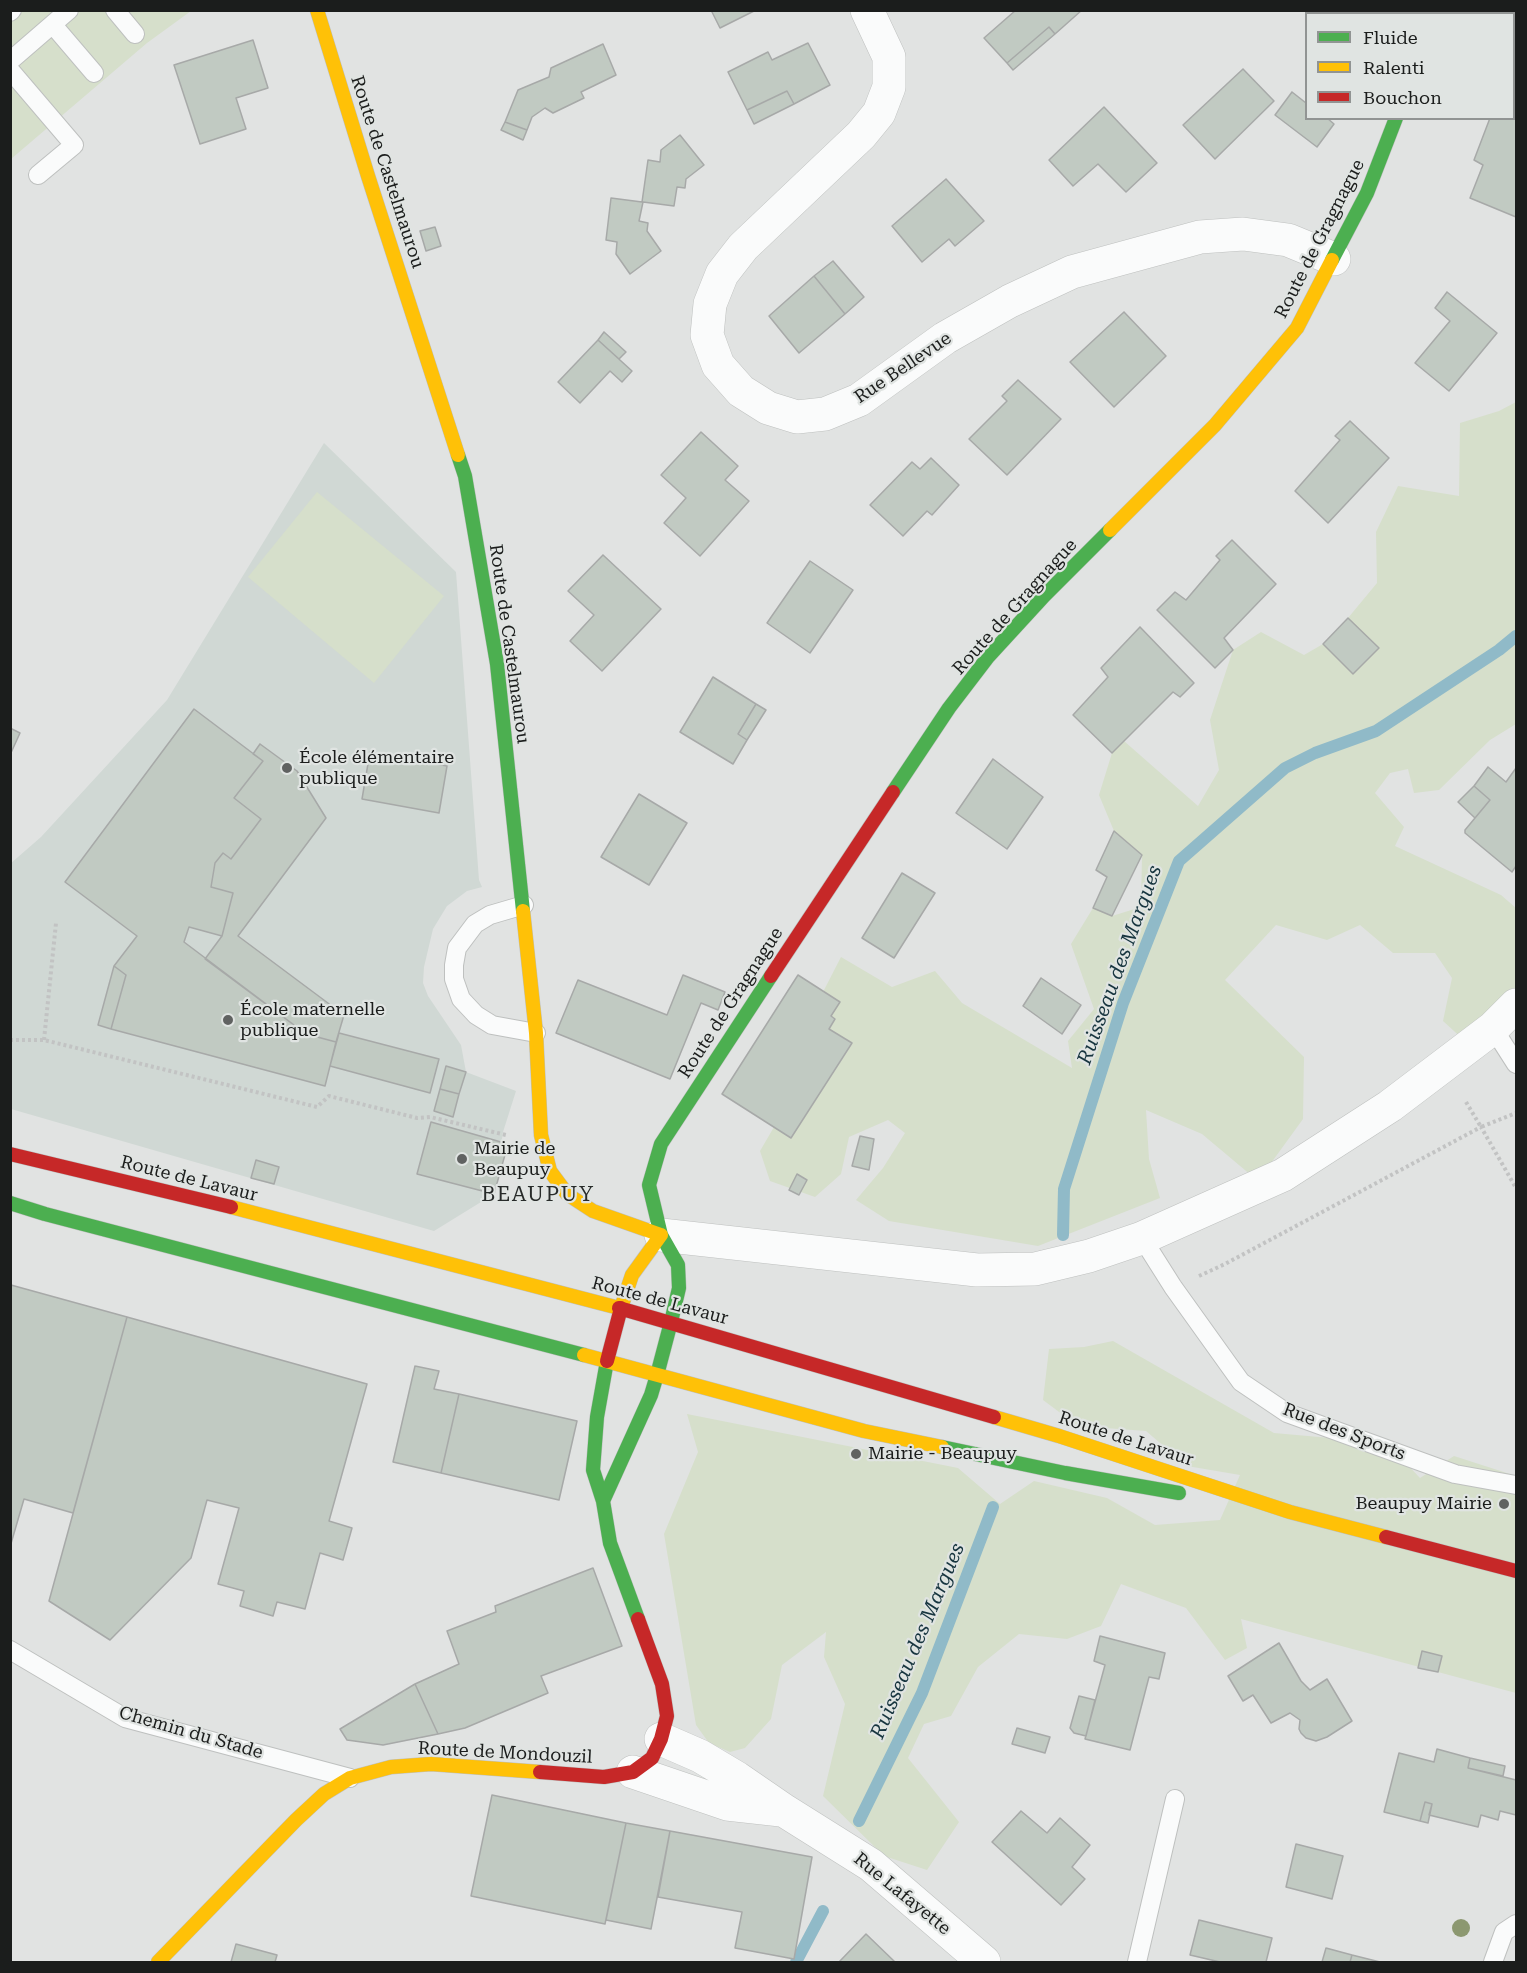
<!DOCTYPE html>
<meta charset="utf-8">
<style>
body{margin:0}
#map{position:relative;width:1527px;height:1973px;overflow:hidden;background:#e1e3e2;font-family:"Roboto Serif",serif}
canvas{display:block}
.frame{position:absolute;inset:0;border:12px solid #1b1d1c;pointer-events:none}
.legend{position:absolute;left:1305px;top:12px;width:210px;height:108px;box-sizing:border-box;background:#e0e4e2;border:2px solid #919493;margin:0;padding:8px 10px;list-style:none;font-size:18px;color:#1b1d1c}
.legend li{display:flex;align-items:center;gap:12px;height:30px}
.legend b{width:30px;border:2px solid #919493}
</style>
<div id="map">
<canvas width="1527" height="1973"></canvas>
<div class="frame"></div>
<ul class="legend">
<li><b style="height:8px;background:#4caf50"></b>Fluide</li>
<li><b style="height:8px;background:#ffc107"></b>Ralenti</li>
<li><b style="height:8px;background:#c62828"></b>Bouchon</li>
</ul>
</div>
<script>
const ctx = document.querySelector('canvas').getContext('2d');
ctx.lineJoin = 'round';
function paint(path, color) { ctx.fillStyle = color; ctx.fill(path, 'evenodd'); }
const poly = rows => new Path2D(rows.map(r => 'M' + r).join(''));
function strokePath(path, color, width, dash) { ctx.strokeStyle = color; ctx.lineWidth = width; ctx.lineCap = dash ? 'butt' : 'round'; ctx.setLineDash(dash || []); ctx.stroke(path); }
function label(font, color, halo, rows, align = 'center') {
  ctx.font = font + ' "Roboto Serif",serif'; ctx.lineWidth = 4.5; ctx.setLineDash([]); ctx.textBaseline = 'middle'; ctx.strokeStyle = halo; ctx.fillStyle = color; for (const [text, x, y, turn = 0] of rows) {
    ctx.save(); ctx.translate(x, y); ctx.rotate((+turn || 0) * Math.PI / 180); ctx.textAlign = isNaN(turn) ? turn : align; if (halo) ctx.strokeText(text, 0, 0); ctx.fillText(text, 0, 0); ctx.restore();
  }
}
paint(poly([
 [324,443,456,572,479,880,482,887,467,891,447,906,433,929,424,967,423,983,428,996,461,1045,466,1072,516,1091,503,1132,494,1194,434,1231,11,1109,10,864,41,837,167,700]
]), '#d0d8d4');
paint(poly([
 [11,11,191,11,147,43,11,159],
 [1516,402,1516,724,1490,740,1439,790,1414,793,1408,769,1390,773,1375,793,1404,827,1395,846,1501,895,1516,908,1516,998,1466,1042,1443,1021,1452,978,1435,953,1393,953,1360,925,1327,940,1276,925,1225,980,1304,1057,1303,1119,1258,1181,1202,1134,1146,1110,1149,1159,1160,1198,1038,1246,889,1221,856,1200,883,1168,905,1133,888,1120,849,1137,841,1174,815,1197,770,1181,760,1151,774,1127,791,1138,852,1044,829,1029,835,1019,831,1016,823,992,841,957,892,987,935,971,962,1003,1072,1068,1068,1041,1094,1009,1071,944,1093,908,1112,916,1141,907,1142,855,1114,831,1099,795,1112,753,1124,741,1198,806,1219,770,1210,720,1233,650,1261,632,1304,655,1323,644,1348,618,1377,583,1376,532,1398,486,1459,496,1460,423,1499,411],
 [317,492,444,596,374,683,248,577],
 [1113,1341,1274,1433,1387,1443,1420,1478,1454,1456,1516,1476,1516,1693,1241,1619,1247,1648,1225,1660,1186,1608,1121,1584,1101,1626,1067,1639,1019,1634,978,1667,951,1716,924,1724,908,1758,959,1822,927,1870,884,1856,823,1796,845,1704,824,1657,826,1632,782,1665,771,1719,745,1748,730,1752,709,1743,696,1725,664,1534,698,1452,687,1414,958,1468,1000,1504,1034,1481,1107,1498,1155,1525,1220,1520,1240,1475,1187,1466,1146,1431,1078,1426,1043,1400,1049,1349,1084,1347]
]), '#d6dfcb');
strokePath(poly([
 [1063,1235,1064,1189,1123,1003,1179,861,1285,768,1315,753,1376,731,1499,650,1516,636],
 [859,1821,922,1693,993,1507],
 [796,1962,823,1911]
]), '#90bac8', 12);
const building = poly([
 [711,10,756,10,720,28,711,10],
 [1016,10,1082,10,1055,34,1049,27,1007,63,984,38,1016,10],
 [1497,10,1516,10,1516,51,1514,50,1514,14,1496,14,1497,10],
 [1049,27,1055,34,1013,70,1007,63,1049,27],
 [253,40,268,88,236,98,246,129,200,144,174,65,253,40],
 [808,43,830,85,794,104,787,91,747,110,728,72,768,52,772,60,808,43],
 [603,44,616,75,581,92,584,98,553,113,545,108,532,117,527,130,505,122,518,90,549,77,551,68,603,44],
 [1243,69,1274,101,1215,159,1183,125,1243,69],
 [1516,80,1516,217,1470,198,1483,165,1474,160,1490,118,1514,118,1514,86,1516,80],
 [787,91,794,104,754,124,747,110,787,91],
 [1292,92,1306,103,1306,118,1327,118,1334,124,1317,147,1275,115,1292,92],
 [1104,107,1157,163,1126,192,1098,164,1073,186,1049,160,1104,107],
 [505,122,527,130,523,140,501,130,505,122],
 [680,135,704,165,686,179,685,188,677,187,674,206,643,202,639,221,648,223,647,231,661,251,630,274,616,254,617,242,606,240,611,198,642,202,648,160,660,162,661,150,680,135],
 [946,179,984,221,955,246,949,239,922,262,892,226,946,179],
 [435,227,441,246,426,251,420,231,435,227],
 [833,261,864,297,845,314,814,276,833,261],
 [814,276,845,314,799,353,769,316,814,276],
 [1447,292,1497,333,1449,391,1415,363,1450,321,1435,308,1447,292],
 [1124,312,1166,356,1114,407,1070,362,1124,312],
 [604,332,626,352,619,359,598,340,604,332],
 [598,340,632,371,622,382,610,371,580,403,558,382,598,340],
 [1018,380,1061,419,1007,475,969,439,1007,401,1002,396,1018,380],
 [1350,421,1389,458,1328,523,1295,491,1340,440,1335,436,1350,421],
 [701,432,738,466,725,480,749,501,700,556,664,523,686,498,661,475,701,432],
 [931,458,959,485,932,515,927,511,903,536,870,505,912,462,920,469,931,458],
 [1232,540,1276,584,1224,638,1233,650,1215,668,1157,610,1175,592,1186,600,1220,560,1216,556,1232,540],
 [603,555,661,609,602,671,570,641,594,615,568,591,603,555],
 [810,561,853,590,810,653,767,623,810,561],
 [1348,618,1379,648,1353,674,1323,644,1348,618],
 [1140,627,1194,683,1180,697,1173,692,1112,753,1073,715,1108,677,1101,668,1140,627],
 [713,677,756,704,738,734,747,740,733,764,680,732,713,677],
 [756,704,766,710,747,740,738,734,756,704],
 [194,709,263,761,234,798,261,819,231,859,223,853,215,863,211,887,233,893,222,936,189,927,184,942,306,1034,336,1042,325,1086,111,1029,126,975,114,966,137,936,65,882,194,709],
 [10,728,20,733,10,755,10,728],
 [260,744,297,771,326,818,238,936,344,1015,336,1042,306,1034,205,959,222,936,233,893,211,887,215,863,223,853,231,859,261,819,234,798,263,761,253,754,260,744],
 [370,752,447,766,439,813,362,799,370,752],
 [993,759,1043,797,1007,849,956,813,993,759],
 [1488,767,1506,782,1516,768,1516,866,1512,872,1465,833,1465,830,1490,800,1474,786,1488,767],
 [1474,786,1490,800,1475,818,1458,802,1474,786],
 [639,794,687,823,649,885,601,857,639,794],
 [1114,831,1142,855,1112,916,1093,908,1107,877,1096,870,1114,831],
 [902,873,935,893,894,958,862,938,902,873],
 [114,966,126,975,111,1029,98,1025,114,966],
 [683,975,725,992,718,1010,701,1003,670,1079,556,1033,578,980,667,1015,683,975],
 [798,975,840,1002,831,1016,835,1019,829,1029,852,1043,791,1138,722,1094,798,975],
 [1041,978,1081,1005,1062,1034,1023,1006,1041,978],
 [339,1033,439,1059,430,1093,330,1066,339,1033],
 [446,1066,466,1072,459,1094,440,1089,446,1066],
 [440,1089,459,1094,453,1117,434,1111,440,1089],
 [431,1122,508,1144,494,1194,417,1174,431,1122],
 [860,1136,874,1139,869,1170,852,1166,860,1136],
 [256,1160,279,1167,274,1184,251,1178,256,1160],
 [797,1174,807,1180,799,1195,789,1190,797,1174],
 [11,1285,127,1317,73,1513,24,1499,10,1547,11,1285],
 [127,1317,367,1384,329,1521,352,1528,343,1560,320,1553,305,1609,277,1602,273,1616,240,1606,244,1591,218,1584,239,1508,207,1500,191,1558,110,1640,49,1601,127,1317],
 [415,1366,439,1371,434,1389,459,1394,441,1473,393,1462,415,1366],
 [459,1394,577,1421,559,1500,441,1473,459,1394],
 [593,1568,622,1646,541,1676,548,1693,465,1728,438,1734,415,1684,459,1664,447,1631,496,1612,495,1606,593,1568],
 [1100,1636,1165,1653,1159,1679,1149,1677,1130,1750,1085,1739,1105,1665,1094,1661,1100,1636],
 [1279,1643,1301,1681,1310,1690,1327,1679,1352,1721,1327,1737,1316,1741,1306,1738,1301,1733,1299,1729,1300,1720,1290,1713,1271,1723,1253,1695,1243,1701,1228,1676,1279,1643],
 [1422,1651,1442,1656,1438,1672,1418,1668,1422,1651],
 [415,1684,438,1734,383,1745,347,1740,340,1729,415,1684],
 [1079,1696,1095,1700,1086,1736,1074,1733,1070,1728,1079,1696],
 [1017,1728,1050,1737,1045,1753,1012,1744,1017,1728],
 [1437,1749,1470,1758,1468,1768,1516,1780,1516,1815,1500,1811,1498,1820,1481,1815,1478,1827,1429,1815,1432,1804,1425,1802,1420,1821,1384,1812,1399,1753,1434,1762,1437,1749],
 [1470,1758,1505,1766,1503,1776,1468,1768,1470,1758],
 [492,1795,626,1823,605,1924,471,1896,492,1795],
 [1425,1802,1432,1804,1428,1823,1420,1821,1425,1802],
 [1021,1811,1047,1833,1060,1818,1090,1845,1072,1867,1085,1879,1061,1905,992,1842,1021,1811],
 [626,1823,670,1831,651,1929,606,1920,626,1823],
 [670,1831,812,1857,794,1959,735,1948,742,1912,658,1897,670,1831],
 [1296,1844,1343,1856,1332,1899,1286,1887,1296,1844],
 [1199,1920,1272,1938,1266,1962,1268,1962,1220,1962,1190,1955,1199,1920],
 [866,1934,895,1962,839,1962,866,1934],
 [236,1944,277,1955,275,1962,231,1962,236,1944],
 [1326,1948,1352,1955,1350,1962,1322,1962,1326,1948],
 [1352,1955,1380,1962,1350,1962,1352,1955]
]);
paint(building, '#c1cac2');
strokePath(building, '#a7a9a8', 1.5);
const lane = poly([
 [115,10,135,34],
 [10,12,12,10],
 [53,25,94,73],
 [10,61,69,10],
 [10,70,74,145,38,175],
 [524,905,490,915,475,924,457,948,454,965,454,979,461,999,476,1015,492,1025,536,1033],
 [1493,1028,1516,1064],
 [1142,1238,1173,1287,1241,1382,1287,1413,1455,1474,1516,1485],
 [10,1650,125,1718,350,1778],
 [1137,1962,1175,1799],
 [1493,1962,1504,1932,1516,1924]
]);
const street = poly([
 [867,10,889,57,889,87,879,113,861,135,743,247,722,274,710,304,707,335,718,365,741,391,768,408,797,417,825,414,859,400,945,338,1010,301,1072,272,1200,237,1243,234,1288,240,1334,259],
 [661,1235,977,1270,1035,1269,1089,1256,1142,1238,1283,1175,1390,1106,1493,1028,1516,1005],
 [661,1739,700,1756,737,1778,785,1811,871,1865,984,1962],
 [633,1772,727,1804,781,1810]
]);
const fast = poly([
 [1432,14,1433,10],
 [1332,260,1367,193,1396,118],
 [458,455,465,476,497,664,523,911],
 [893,792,949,708,988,657,1044,596,1110,530],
 [10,1203,45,1214,584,1355],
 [671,1322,679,1288,678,1265,661,1235,649,1185,661,1144,771,976],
 [607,1361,597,1417,593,1470,603,1501,610,1543,638,1619],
 [657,1375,671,1322],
 [942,1447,1065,1473,1179,1493],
 [603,1501,651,1395,657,1375]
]);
const slow = poly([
 [317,10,368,176,458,455],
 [1110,530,1215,425,1297,328,1332,260],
 [523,911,536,1033,541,1135,550,1171,567,1194,593,1211,661,1235],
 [231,1207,619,1308],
 [621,1308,632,1275,661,1235],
 [584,1355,864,1431,942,1447],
 [994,1417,1059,1436,1290,1512,1386,1537],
 [158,1962,296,1820,324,1794,350,1778,391,1767,431,1764,540,1772]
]);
const jam = poly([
 [771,976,893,792],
 [10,1154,231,1207],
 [619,1308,994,1417],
 [607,1361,621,1308],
 [1386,1537,1516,1571],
 [540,1772,604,1777,633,1772,652,1758,661,1739,667,1716,662,1684,638,1619]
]);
strokePath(lane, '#bec0bf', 20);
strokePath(street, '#bec0bf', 34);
strokePath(fast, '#bec0bf', 15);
strokePath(slow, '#bec0bf', 15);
strokePath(jam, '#bec0bf', 15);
strokePath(poly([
 [10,1040,44,1040,317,1107,329,1096,417,1118,430,1117,506,1135],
 [44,1040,56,923],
 [1466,1102,1481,1127,1516,1113],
 [1199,1276,1225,1264,1481,1127,1516,1188]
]), '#c2c3c3', 4, [3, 3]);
strokePath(lane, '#fafbfb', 18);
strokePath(street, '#fafbfb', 33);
strokePath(fast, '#4caf50', 14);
strokePath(slow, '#ffc107', 14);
strokePath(jam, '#c62828', 14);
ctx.fillStyle = '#8c9870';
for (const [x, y] of [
 [1461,1928]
]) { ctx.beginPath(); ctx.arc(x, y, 9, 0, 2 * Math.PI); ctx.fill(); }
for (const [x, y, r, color] of [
 [287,768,6,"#606261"],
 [228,1020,6,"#606261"],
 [462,1159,6,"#606261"],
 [856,1454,6,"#606261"],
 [1504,1504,6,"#606261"]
]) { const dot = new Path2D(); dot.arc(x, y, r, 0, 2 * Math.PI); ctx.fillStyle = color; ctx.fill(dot); strokePath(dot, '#e0e4e2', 2); }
label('18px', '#1b1d1c', '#e0e4e2', [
 ["Route de Castelmaurou",387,172,72],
 ["Route de Gragnague",1320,239,-63],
 ["Rue Bellevue",903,368,-34],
 ["Route de Gragnague",1015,607,-48],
 ["Route de Castelmaurou",509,644,82],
 ["Route de Gragnague",731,1003,-57],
 ["Route de Lavaur",189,1179,14],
 ["Route de Lavaur",660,1301,15],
 ["Rue des Sports",1344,1432,21],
 ["Route de Lavaur",1126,1439,18],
 ["Chemin du Stade",191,1733,16],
 ["Route de Mondouzil",505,1753,3],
 ["Rue Lafayette",902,1894,39]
]);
label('18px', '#1b1d1c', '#e0e4e2', [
 ["École élémentaire",299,758],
 ["publique",299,779],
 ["École maternelle",240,1010],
 ["publique",240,1031],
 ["Mairie de",474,1149],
 ["Beaupuy",474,1170],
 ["Mairie - Beaupuy",868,1454],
 ["Beaupuy Mairie",1492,1504,"right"]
], 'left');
label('italic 20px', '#17353f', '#e0e4e2', [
 ["Ruisseau des Margues",1120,965,-70],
 ["Ruisseau des Margues",918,1641,-67]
]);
ctx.letterSpacing = '1.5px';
label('21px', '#282b2a', '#e0e4e2', [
 ["BEAUPUY",538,1195]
]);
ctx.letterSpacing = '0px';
</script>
